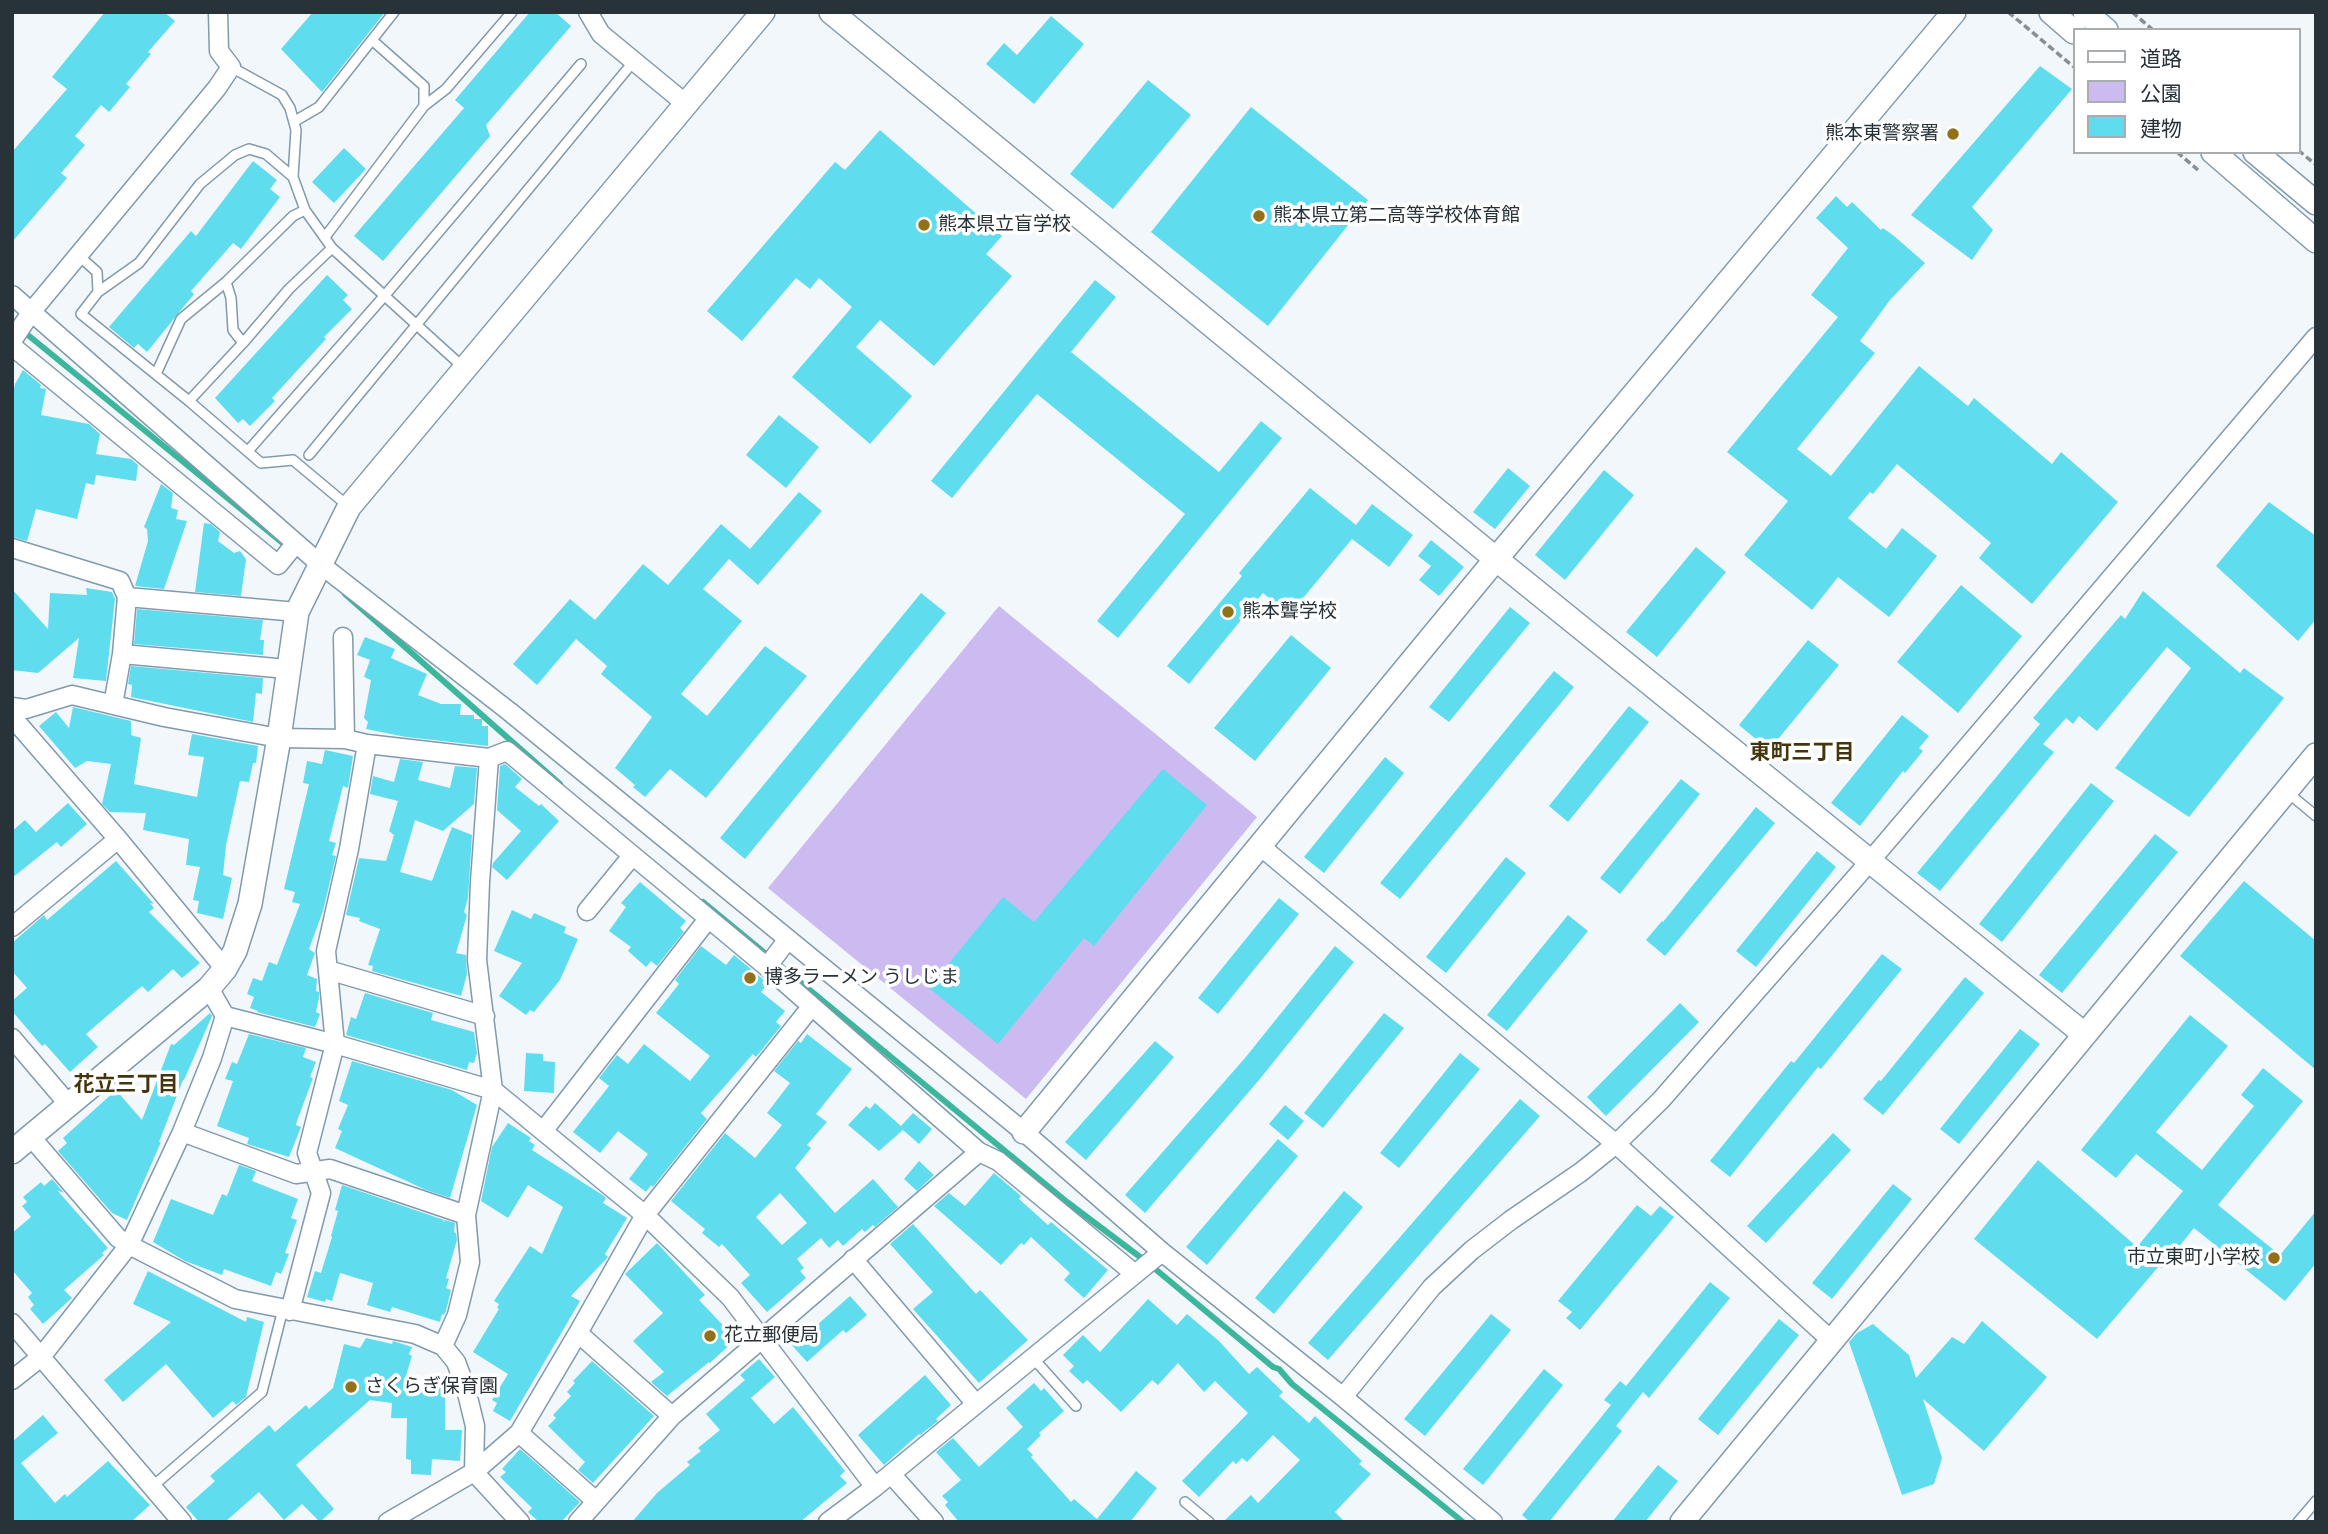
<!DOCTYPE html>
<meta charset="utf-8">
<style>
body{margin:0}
#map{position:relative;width:2328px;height:1534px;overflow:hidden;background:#f2f7fb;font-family:"Fira Sans","Noto Sans JP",sans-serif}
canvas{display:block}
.frame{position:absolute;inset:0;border:14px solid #273239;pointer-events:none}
.legend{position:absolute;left:2073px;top:28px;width:228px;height:126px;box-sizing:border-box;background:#fff;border:2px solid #a9adb0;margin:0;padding:9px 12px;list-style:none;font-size:21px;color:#273239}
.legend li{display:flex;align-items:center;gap:14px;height:35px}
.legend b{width:35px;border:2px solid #a9adb0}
</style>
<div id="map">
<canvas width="2328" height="1534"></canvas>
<div class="frame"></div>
<ul class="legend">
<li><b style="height:9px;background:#fff"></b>道路</li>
<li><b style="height:19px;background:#cbbbf0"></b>公園</li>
<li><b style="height:19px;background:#5fddee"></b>建物</li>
</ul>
</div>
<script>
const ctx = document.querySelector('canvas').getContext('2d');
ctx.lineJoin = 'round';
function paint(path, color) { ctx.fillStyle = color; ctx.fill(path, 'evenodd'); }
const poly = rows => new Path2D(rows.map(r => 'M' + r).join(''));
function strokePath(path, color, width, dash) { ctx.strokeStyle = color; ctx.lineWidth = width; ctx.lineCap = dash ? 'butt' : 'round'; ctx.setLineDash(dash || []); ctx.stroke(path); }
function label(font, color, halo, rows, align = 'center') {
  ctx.font = font + ' "Fira Sans","Noto Sans JP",sans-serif'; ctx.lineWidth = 7; ctx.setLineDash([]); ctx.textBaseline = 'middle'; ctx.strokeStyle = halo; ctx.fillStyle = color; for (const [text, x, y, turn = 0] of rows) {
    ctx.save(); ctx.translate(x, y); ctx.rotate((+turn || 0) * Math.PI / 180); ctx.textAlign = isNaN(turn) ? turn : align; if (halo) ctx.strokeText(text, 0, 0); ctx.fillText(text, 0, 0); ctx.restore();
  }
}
paint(poly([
 [999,606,1257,817,1026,1099,768,888]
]), '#cbbbf0');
strokePath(poly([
 [12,322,285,545],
 [345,594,560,784],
 [703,902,1067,1202,1148,1263,1273,1367,1279,1369,1292,1384,1463,1522]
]), '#3db69e', 6);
paint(poly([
 [105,12,164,12,175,21,148,52,151,54,126,84,130,87,109,112,101,105,75,136,85,145,61,173,67,178,12,242,12,152,67,89,52,77],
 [313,12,385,12,322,92,281,49],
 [530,12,555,12,571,26,486,125,490,136,383,261,354,236,464,108,455,100],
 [1051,16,1084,44,1034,104,986,64,1004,43,1017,55],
 [2040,66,2072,89,1972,207,1993,230,1972,260,1911,215],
 [1148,80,1191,115,1113,209,1070,174],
 [1251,107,1368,200,1268,326,1151,232],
 [880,130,1002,236,986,254,1012,276,934,366,880,320,856,347,912,396,870,444,792,377,852,307,819,278,810,289,796,278,742,341,707,311,835,162,845,170],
 [344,148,366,169,334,203,312,182],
 [253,161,277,180,270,189,280,197,241,249,233,243,191,291,194,294,147,352,138,344,134,348,109,327,191,231,196,236],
 [1836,196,1847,207,1852,202,1881,230,1883,228,1894,236,1925,263,1890,300,1860,341,1875,353,1797,449,1831,476,1919,366,1968,406,1974,398,2052,464,2061,452,2118,502,2032,604,1979,558,1991,543,1897,464,1873,494,1870,492,1848,518,1886,549,1902,528,1937,556,1889,617,1838,577,1812,610,1744,555,1788,501,1727,452,1838,317,1811,295,1848,248,1816,218],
 [327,275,348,295,343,300,352,309,324,337,326,339,272,398,275,401,250,426,243,419,238,423,215,398],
 [1095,280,1116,297,1071,352,1219,472,1261,421,1282,438,1118,638,1097,621,1185,514,1037,394,952,498,931,481],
 [23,370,41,385,40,388,46,389,41,415,89,424,100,434,96,454,131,459,138,465,136,481,96,475,94,485,86,483,77,519,36,509,27,541,12,537,12,399,15,384],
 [779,415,819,447,786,488,746,455],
 [1508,468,1530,486,1495,529,1473,512],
 [1604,470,1634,495,1565,580,1535,555],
 [161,484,173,493,171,508,178,510,176,519,187,521,164,589,135,586,148,541,147,529,144,527],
 [1310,488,1356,525,1372,504,1413,535,1389,567,1352,539,1289,615,1263,593,1189,684,1167,666,1242,576,1239,573],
 [799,492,822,511,758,585,729,559,703,589,742,621,681,694,707,716,765,646,807,676,706,798,670,769,645,797,633,787,635,785,615,768,652,717,601,674,607,666,576,639,537,685,513,664,570,599,595,620,643,564,668,585,721,524,750,549],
 [2269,502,2316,536,2316,619,2298,641,2216,566],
 [204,523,211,524,220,532,218,541,234,553,240,551,246,559,241,596,195,592],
 [1431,540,1464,567,1439,596,1419,580,1431,566,1418,556],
 [1696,547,1726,572,1657,657,1626,632],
 [1961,585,2022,636,1958,713,1897,662],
 [86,588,112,592,115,599,106,681,73,678,79,638,38,673,12,670,12,589,48,629,50,593,87,595],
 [2143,591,2240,673,2244,668,2284,698,2189,817,2115,768,2191,668,2167,647,2097,731,2079,716,2073,724,2066,718,2043,744,2054,752,1940,891,1917,873,2040,724,2033,718,2121,615,2125,619],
 [921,593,946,613,745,859,720,838],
 [1510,607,1530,623,1449,722,1429,707],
 [137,609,263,620,260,640,264,640,263,655,134,644],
 [1291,635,1331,668,1255,761,1214,728],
 [365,637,395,649,391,658,427,674,418,695,441,704,461,704,460,715,474,715,474,719,482,719,482,726,488,726,488,746,406,737,366,729,368,722,364,718,371,680,364,677,370,660,357,655],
 [1808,640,1839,665,1769,750,1739,725],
 [131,666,263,678,262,694,256,693,253,722,131,697,132,685,128,684],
 [1554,671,1574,687,1400,899,1380,883],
 [1629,706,1649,722,1568,822,1549,806],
 [73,707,131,721,131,735,141,738,134,784,197,797,204,757,188,755,192,734,258,746,256,763,253,763,249,782,240,781,226,845,223,875,232,878,223,919,197,913,199,901,193,900,200,867,186,865,189,839,143,830,146,813,110,812,102,804,111,764,87,761,75,768,39,726,56,712,69,728],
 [1902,715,1929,736,1919,748,1923,751,1905,773,1903,771,1860,826,1831,803],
 [325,750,353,756,348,788,343,786,329,841,336,843,332,855,336,856,323,911,309,949,315,953,307,975,317,979,316,991,319,992,319,998,316,1012,320,1014,315,1027,257,1012,258,1011,250,1008,254,997,247,994,253,978,262,981,269,962,277,965,300,904,292,902,295,892,284,889,309,784,303,783,307,761,322,764],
 [1385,757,1404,773,1324,873,1304,857],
 [400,759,423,762,418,780,450,788,455,766,477,768,474,804,443,831,415,820,400,872,432,881,452,827,472,835,468,898,464,912,467,915,456,953,466,955,467,974,461,996,372,971,373,966,368,965,380,929,359,921,360,918,346,915,359,858,386,861,394,835,389,831,398,801,370,794,373,776,394,782],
 [505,764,522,779,515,787,539,806,541,804,559,821,507,880,492,867,493,863,521,831,497,810,500,766],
 [1163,769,1207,805,1094,946,1084,938,998,1044,929,988,1003,897,1034,922],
 [1681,779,1700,794,1620,894,1600,878],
 [2091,783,2114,801,2002,942,1979,924],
 [68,803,87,824,61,847,57,842,12,878,12,831,25,820,36,832],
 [1756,807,1775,823,1665,956,1646,940,1662,921,1663,922],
 [2155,834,2178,852,2062,993,2039,975],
 [1817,851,1836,867,1756,967,1736,951],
 [1506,857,1526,873,1446,973,1426,957],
 [116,861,154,904,150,903,154,908,149,912,200,963,182,978,173,969,148,992,142,986,86,1034,98,1047,70,1072,45,1044,42,1046,12,1011,12,1001,27,988,12,971,12,943,44,915,47,920],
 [2244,881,2316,941,2316,1070,2180,956],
 [640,882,686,921,680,928,684,932,657,966,651,961,646,967,628,951,631,947,609,931,626,907,621,903],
 [1279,898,1299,914,1218,1014,1198,998],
 [512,910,531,919,534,913,566,927,564,933,578,939,560,980,534,1012,530,1010,526,1015,499,996,522,963,494,951],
 [1568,915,1588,931,1507,1031,1487,1015],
 [701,946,726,965,734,955,764,980,762,983,766,986,761,992,785,1011,776,1022,781,1026,756,1057,753,1054,701,1113,707,1119,653,1187,651,1185,646,1192,629,1179,648,1154,618,1131,600,1153,573,1132,609,1086,599,1078,617,1055,628,1064,644,1044,690,1081,710,1056,656,1013,679,984,675,980],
 [1335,946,1354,962,1259,1080,1145,1213,1125,1195,1245,1058],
 [1882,954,1902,969,1821,1069,1818,1067,1730,1177,1710,1161,1791,1061,1794,1063],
 [1965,977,1984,993,1883,1115,1863,1099,1879,1080,1881,1081],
 [365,993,433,1013,431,1020,474,1032,477,1053,474,1063,469,1062,467,1070,346,1035,351,1017,356,1019],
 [1680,1003,1699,1022,1606,1116,1587,1097],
 [210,1013,212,1016,184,1080,183,1080,159,1142,161,1142,127,1220,112,1213,58,1151,67,1143,63,1138,116,1090,142,1120,171,1044,174,1045],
 [1384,1013,1404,1028,1323,1128,1304,1113],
 [2190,1015,2228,1046,2156,1132,2202,1170,2254,1106,2241,1095,2263,1068,2303,1101,2218,1205,2280,1255,2316,1211,2316,1263,2285,1301,2194,1228,2162,1268,2159,1266,2097,1339,1974,1239,2038,1160,2137,1247,2183,1191,2136,1154,2116,1178,2081,1150],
 [2020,1029,2040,1044,1959,1144,1940,1129],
 [249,1034,306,1048,303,1057,316,1062,310,1077,313,1078,297,1121,296,1125,301,1127,289,1157,247,1144,249,1138,217,1126,233,1081,225,1079,232,1062,237,1064],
 [807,1034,852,1069,816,1114,827,1122,807,1145,811,1148,795,1168,835,1213,873,1179,898,1207,875,1227,873,1225,865,1232,862,1229,843,1246,838,1240,829,1248,821,1238,797,1259,804,1268,800,1271,806,1278,767,1312,741,1283,750,1275,722,1244,719,1247,702,1233,705,1229,671,1201,725,1133,755,1158,782,1125,767,1113,790,1083,774,1071,798,1041,801,1043],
 [780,1193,807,1223,782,1245,756,1217],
 [1155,1041,1174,1057,1086,1160,1065,1142],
 [526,1053,543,1054,543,1061,555,1062,554,1093,524,1091],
 [1460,1053,1480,1069,1399,1168,1380,1153],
 [352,1061,452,1090,477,1105,450,1198,426,1190,335,1148,342,1131,338,1129,348,1105,339,1101],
 [1520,1099,1540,1116,1328,1360,1308,1343],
 [875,1103,901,1126,913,1113,932,1129,919,1144,903,1130,879,1151,848,1125,866,1106,870,1109],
 [1285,1105,1304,1121,1288,1140,1269,1124],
 [508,1123,531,1138,529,1141,535,1145,532,1150,604,1196,606,1198,603,1203,627,1218,605,1254,608,1257,571,1296,580,1301,510,1421,493,1411,497,1403,492,1400,508,1374,473,1352,499,1309,497,1308,499,1304,494,1301,530,1246,542,1254,563,1207,528,1185,508,1218,481,1201,492,1147],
 [1833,1133,1851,1150,1766,1243,1747,1226],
 [1278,1139,1298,1156,1207,1265,1186,1247],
 [919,1161,934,1175,917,1191,904,1179],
 [239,1165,256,1171,252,1181,298,1199,291,1218,297,1220,285,1253,289,1254,281,1274,276,1272,271,1286,224,1269,222,1275,185,1261,153,1242,171,1199,213,1215,222,1194,227,1196],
 [994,1173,1021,1196,1019,1199,1048,1225,1051,1222,1108,1270,1084,1298,1064,1280,1070,1273,1031,1237,1024,1245,1021,1243,1001,1265,934,1206,949,1193,965,1206],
 [52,1179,64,1193,57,1190,108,1248,102,1253,104,1255,64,1290,72,1298,43,1324,30,1309,34,1305,28,1297,32,1293,12,1270,12,1233,31,1217,22,1206,27,1202,23,1197,41,1182,44,1186],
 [1893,1184,1912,1199,1832,1299,1812,1283],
 [342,1185,444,1220,443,1223,445,1220,455,1223,454,1232,456,1233,457,1240,446,1278,449,1279,446,1288,451,1290,446,1311,444,1315,442,1314,440,1322,392,1307,390,1312,367,1305,373,1283,340,1273,332,1301,326,1299,325,1302,307,1297,315,1271,321,1273,332,1237,331,1236,338,1211,335,1210],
 [1344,1191,1363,1207,1274,1314,1255,1298],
 [1637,1205,1651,1216,1660,1206,1674,1217,1580,1330,1566,1318,1572,1312,1558,1301],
 [913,1224,976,1294,980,1290,1028,1340,979,1383,913,1309,933,1292,890,1244],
 [657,1243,705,1295,699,1300,736,1339,710,1363,709,1362,667,1396,651,1382,664,1372,633,1341,663,1313,625,1274],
 [148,1271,246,1322,247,1317,264,1322,246,1397,236,1405,233,1401,213,1418,166,1364,123,1402,104,1380,171,1322,133,1304],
 [1710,1282,1730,1298,1649,1398,1643,1392,1616,1426,1622,1431,1549,1522,1530,1522,1522,1515,1611,1405,1604,1400,1620,1381,1626,1386],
 [850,1296,867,1315,846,1333,843,1330,807,1362,789,1342,805,1329,808,1333],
 [1148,1299,1177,1325,1187,1314,1219,1341,1249,1374,1257,1367,1283,1392,1279,1396,1309,1423,1315,1416,1362,1461,1359,1464,1371,1474,1335,1512,1345,1522,1223,1522,1251,1495,1258,1503,1300,1460,1273,1435,1247,1462,1242,1458,1236,1464,1233,1461,1199,1497,1182,1481,1248,1413,1215,1381,1204,1392,1178,1363,1158,1385,1152,1380,1121,1412,1087,1380,1083,1384,1069,1371,1074,1366,1063,1355,1083,1335,1100,1352],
 [1491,1314,1511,1330,1425,1436,1404,1419],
 [1779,1319,1799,1335,1718,1435,1698,1419],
 [1982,1321,2047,1377,1984,1451,1923,1399,1942,1458,1934,1484,1902,1495,1849,1342,1857,1333,1873,1324,1909,1355,1916,1378,1952,1337,1964,1344],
 [366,1338,392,1344,393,1341,412,1347,409,1354,412,1356,404,1382,445,1384,445,1430,462,1430,460,1461,432,1459,431,1475,411,1474,411,1460,406,1459,407,1418,391,1418,392,1403,370,1400,296,1465,334,1509,320,1522,302,1504,284,1520,259,1492,225,1522,199,1522,186,1507,215,1481,210,1476,269,1425,275,1432,306,1405,309,1409,333,1388,344,1344,360,1348],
 [759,1359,775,1377,751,1398,774,1424,793,1407,845,1471,840,1476,847,1483,800,1522,632,1522,657,1493,690,1465,687,1462,701,1451,698,1448,720,1430,706,1414,745,1380,740,1375],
 [592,1361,654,1416,593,1483,578,1470,585,1462,548,1426,556,1418,553,1415,571,1396,567,1392,575,1383,573,1381],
 [1544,1369,1563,1385,1483,1485,1463,1469],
 [925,1375,951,1405,936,1419,938,1421,920,1435,919,1434,884,1465,858,1435],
 [1034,1383,1041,1391,1044,1388,1064,1411,1039,1433,1041,1435,1027,1449,1033,1455,1031,1457,1071,1502,1074,1499,1097,1519,1136,1471,1157,1488,1130,1522,959,1522,945,1505,948,1502,942,1496,961,1480,936,1452,953,1438,979,1467,1023,1427,1006,1408],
 [43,1415,58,1433,21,1463,55,1503,65,1494,67,1497,108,1461,150,1505,131,1522,12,1522,12,1442],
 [520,1449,580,1502,561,1522,539,1522,528,1512,532,1508,500,1477,506,1472,502,1469],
 [1658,1465,1678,1481,1645,1522,1612,1522]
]), '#5fddee');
const service = poly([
 [231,67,282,95,290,108,296,130,293,177,305,210,332,248,464,368],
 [424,106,446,89,512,12],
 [295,121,319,107,394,12],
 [325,237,424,106,424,86,372,40],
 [78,255,97,272,98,292,81,314,189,401,261,463,293,460,348,506],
 [226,282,231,298,233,330,243,343],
 [98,292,139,263,200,184,235,155,249,149,266,154,293,177],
 [156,374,181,319,226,282,293,216,305,210],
 [189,401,243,343,289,289,332,248],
 [248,451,386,294,581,64],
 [309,455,634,61],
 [2287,792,2316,816],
 [1033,1358,1076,1406],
 [153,1486,262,1392,283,1309],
 [1185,1502,1209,1522],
 [2298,1522,2316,1501]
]);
const minor = poly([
 [588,12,601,34,686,104],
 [12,295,320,564,510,712,788,939,1024,1132,1162,1252,1343,1397,1493,1522],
 [12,341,32,311,217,88,231,67,219,51,218,12],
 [12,346,278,565,296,543],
 [12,548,120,581,127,597],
 [343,637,345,739],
 [122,654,287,669],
 [113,705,122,654,127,597,297,612],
 [12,707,26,709,72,695,164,717,279,738,345,739,367,744,489,758,507,751,767,967,979,1152,998,1161,1135,1274],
 [12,717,118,839,225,969],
 [1259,845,1616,1144,1832,1341],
 [587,911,632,856],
 [12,927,118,839],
 [767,967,788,939],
 [328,970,485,1016],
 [209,988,225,1016,335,1044,493,1090,645,1215,730,1297,875,1487],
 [12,1038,69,1105],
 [544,1130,708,919],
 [182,1132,296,1174,330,1169,466,1215],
 [31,1137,118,1238,129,1245,235,1299,415,1334,443,1346,456,1362,466,1389,475,1426,474,1472,520,1522],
 [853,1259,976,1404],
 [290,1311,321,1193,307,1153,335,1044,326,951,349,849,367,744],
 [12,1323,182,1522],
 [578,1333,672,1416],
 [443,1346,457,1315,470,1262,466,1215,493,1090,477,960,480,882,489,758],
 [12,1380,41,1357,129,1245,182,1132,212,1058,225,1016],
 [1343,1397,1432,1287,1472,1250,1511,1220,1581,1172,1616,1144,1661,1100,1871,860,2316,337],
 [519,1433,596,1501],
 [891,1474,934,1522],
 [388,1522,474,1472,519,1433,578,1333,645,1215,811,1007],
 [578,1522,672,1416,979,1152],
 [828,1522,875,1487,1162,1252]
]);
const tertiary = poly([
 [831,12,1496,559,2084,1034],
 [2051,12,2074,32],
 [2085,12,2106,30],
 [2213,152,2316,241],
 [2255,152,2316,203],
 [1024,1132,1496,559,1954,12],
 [12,1152,209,988,225,969,235,951,250,904,279,738,297,612,349,507,763,12],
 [1682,1522,2316,755]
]);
strokePath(service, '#819aac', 12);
strokePath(minor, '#819aac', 21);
strokePath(tertiary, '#819aac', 26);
strokePath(poly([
 [2008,12,2074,67],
 [2132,12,2153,30],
 [2298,150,2316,165],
 [2177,152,2198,170]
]), '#878f95', 3.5, [7, 3.5]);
strokePath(service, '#fff', 9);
strokePath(minor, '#fff', 18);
strokePath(tertiary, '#fff', 23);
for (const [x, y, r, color] of [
 [1953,134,7,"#937119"],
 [1259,216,7,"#937119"],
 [924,225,7,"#937119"],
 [1228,612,7,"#937119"],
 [750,978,7,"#937119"],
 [2274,1258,7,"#937119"],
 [710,1336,7,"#937119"],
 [351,1387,7,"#937119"]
]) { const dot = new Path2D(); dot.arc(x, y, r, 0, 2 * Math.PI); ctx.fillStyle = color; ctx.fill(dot); strokePath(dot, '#fff', 2.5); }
label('19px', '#273239', '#fff', [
 ["熊本東警察署",1939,134,"right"],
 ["熊本県立第二高等学校体育館",1273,216],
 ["熊本県立盲学校",938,225],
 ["熊本聾学校",1242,612],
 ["博多ラーメン うしじま",764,978],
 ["市立東町小学校",2260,1258,"right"],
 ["花立郵便局",724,1336],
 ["さくらぎ保育園",365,1387]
], 'left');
label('bold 21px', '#45350c', '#fff', [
 ["東町三丁目",1802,753],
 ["花立三丁目",126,1085]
]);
</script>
